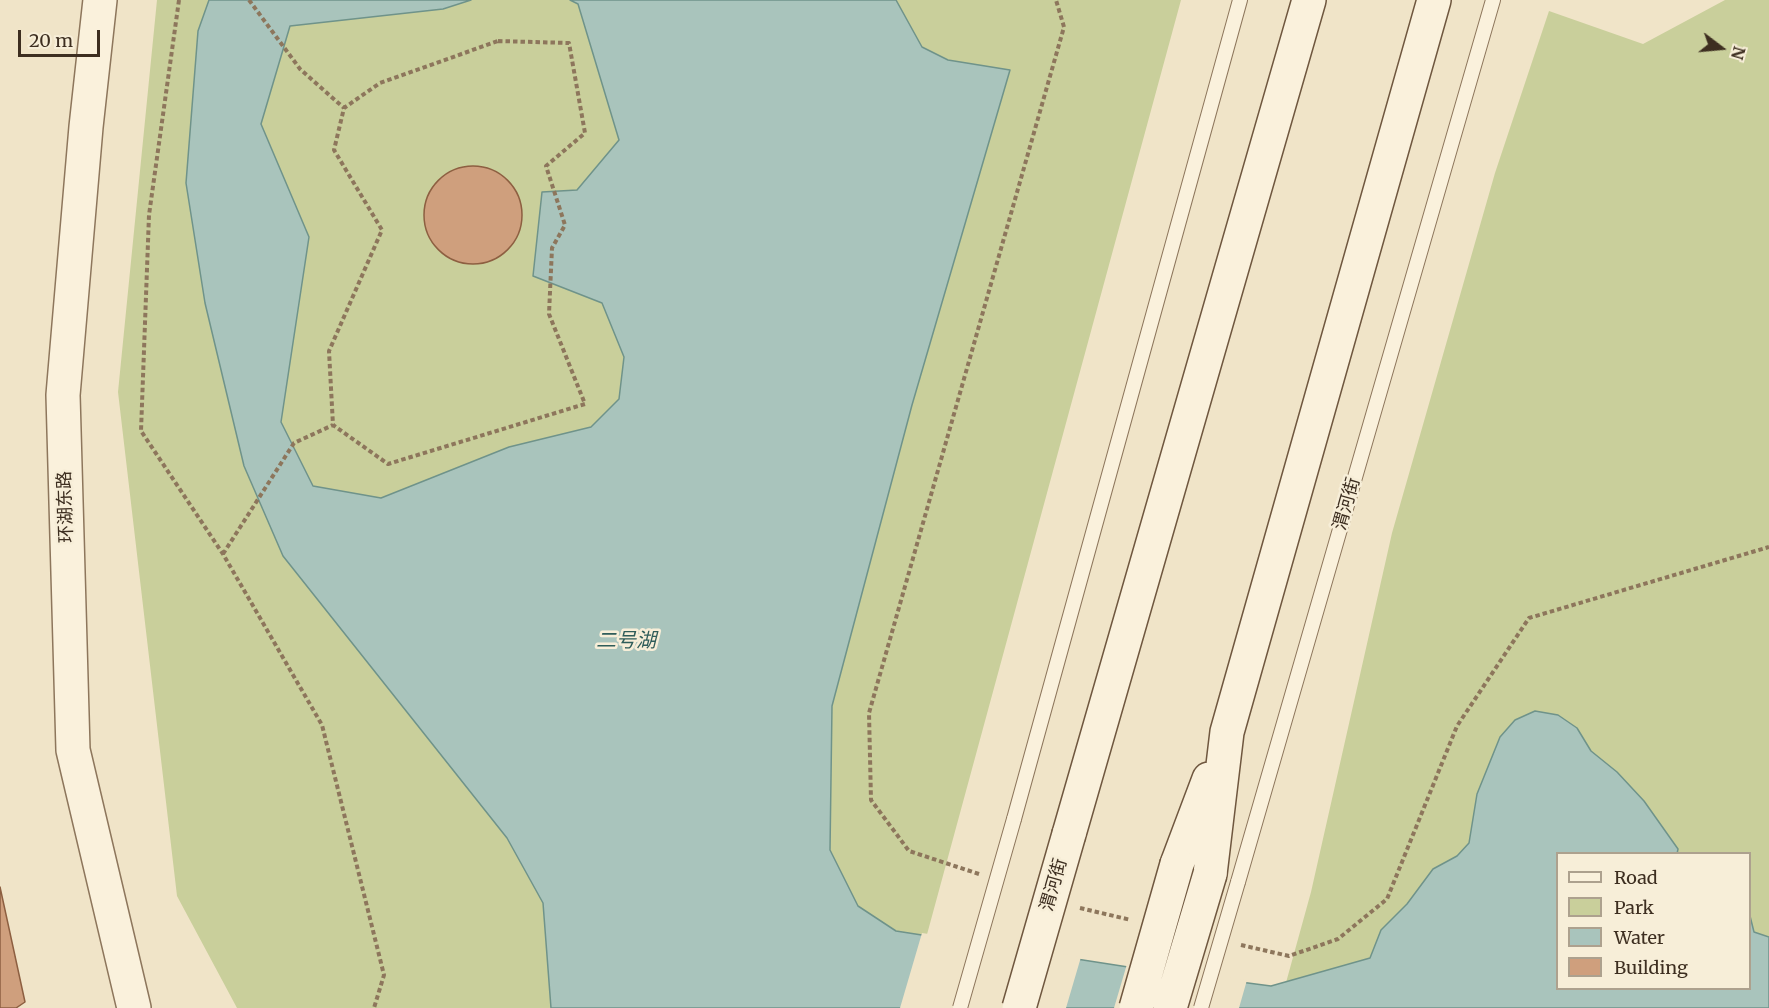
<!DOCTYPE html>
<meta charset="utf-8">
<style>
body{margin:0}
#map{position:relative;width:1769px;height:1008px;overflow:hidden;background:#f0e4c8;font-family:Merriweather,serif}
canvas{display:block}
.legend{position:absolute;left:1556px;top:852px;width:195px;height:138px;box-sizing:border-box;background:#f7eed8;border:2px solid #ada18e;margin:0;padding:8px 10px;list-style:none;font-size:18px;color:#3d2e20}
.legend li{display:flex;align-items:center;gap:12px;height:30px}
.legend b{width:30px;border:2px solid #ada18e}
.north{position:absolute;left:1691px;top:18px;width:60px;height:60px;-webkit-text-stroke:4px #f7eed8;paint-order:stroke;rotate:106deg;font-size:16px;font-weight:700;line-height:24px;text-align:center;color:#3d2e20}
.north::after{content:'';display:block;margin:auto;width:21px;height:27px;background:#3d2e20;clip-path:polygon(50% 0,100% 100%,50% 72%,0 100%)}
.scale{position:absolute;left:18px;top:30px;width:82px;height:27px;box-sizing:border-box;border:3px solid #3d2e20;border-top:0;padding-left:8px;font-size:18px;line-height:21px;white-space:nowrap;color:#3d2e20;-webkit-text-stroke:4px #f7eed8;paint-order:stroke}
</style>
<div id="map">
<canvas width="1769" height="1008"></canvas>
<ul class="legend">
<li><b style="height:8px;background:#faf1dc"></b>Road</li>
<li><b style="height:16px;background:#c9cf9b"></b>Park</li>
<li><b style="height:16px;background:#a9c4bc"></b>Water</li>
<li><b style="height:16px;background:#cf9f7d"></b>Building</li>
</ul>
<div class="north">N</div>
<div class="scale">20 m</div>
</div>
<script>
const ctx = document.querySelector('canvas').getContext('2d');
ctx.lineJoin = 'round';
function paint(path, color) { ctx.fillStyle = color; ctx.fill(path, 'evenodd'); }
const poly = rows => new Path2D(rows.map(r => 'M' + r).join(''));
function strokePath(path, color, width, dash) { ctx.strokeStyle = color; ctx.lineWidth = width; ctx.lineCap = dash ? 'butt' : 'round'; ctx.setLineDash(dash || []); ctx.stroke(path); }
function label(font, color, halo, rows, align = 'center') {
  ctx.font = font + ' Merriweather,"Noto Sans SC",serif'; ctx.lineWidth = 5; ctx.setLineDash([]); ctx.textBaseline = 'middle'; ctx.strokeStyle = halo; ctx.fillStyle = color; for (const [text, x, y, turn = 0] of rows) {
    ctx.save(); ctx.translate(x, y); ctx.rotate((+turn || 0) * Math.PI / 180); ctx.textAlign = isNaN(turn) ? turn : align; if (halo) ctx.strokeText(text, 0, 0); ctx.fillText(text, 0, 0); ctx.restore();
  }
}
paint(poly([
 [157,0,1181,0,907,1008,237,1008,177,896,118,392],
 [1725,0,1769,0,1769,1008,1279,1008,1311,892,1392,533,1495,173,1549,11,1643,44],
 [1558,854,1750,854,1750,988,1558,988]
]), '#c9cf9b');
const water = poly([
 [209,0,471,0,443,9,290,26,261,124,309,237,281,422,313,486,381,498,509,447,591,427,619,399,624,357,602,303,533,276,542,192,577,190,619,140,578,4,570,0,896,0,922,47,948,60,1010,70,912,405,832,706,830,850,858,906,896,931,1141,969,1271,986,1370,958,1381,930,1407,904,1433,869,1457,856,1469,843,1477,794,1500,737,1515,720,1535,711,1558,715,1577,728,1591,751,1617,772,1644,801,1678,849,1677,854,1558,854,1558,988,1750,988,1750,916,1754,932,1769,937,1769,1008,551,1008,543,903,507,838,283,556,244,466,205,303,186,183,198,31,209,0]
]);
paint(water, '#a9c4bc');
strokePath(water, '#6f938a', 1.5);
paint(poly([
 [922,933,1081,957,1066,1008,900,1008],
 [1127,964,1141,966,1247,980,1239,1008,1114,1008]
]), '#f0e4c8');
const building = poly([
 '424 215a49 49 0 1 1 98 0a49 49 0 1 1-98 0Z',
 [0,887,25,1002,16,1008,0,1008,0,887]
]);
paint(building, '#cf9f7d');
strokePath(building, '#8d5f41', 1.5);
const service = poly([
 [1014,819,1240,0],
 [1238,882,1493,0]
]);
const tertiary = poly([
 [100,0,86,127,63,395,73,750,134,1008]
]);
const secondary = poly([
 [1069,834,1309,0],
 [1177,864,1209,779],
 [1210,874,1227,732,1434,0]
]);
strokePath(service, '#8d765c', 16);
strokePath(tertiary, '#8d765c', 36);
strokePath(secondary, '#6f573f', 36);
strokePath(poly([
 [179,0,149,215,141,431,223,554,322,725,384,975,374,1008],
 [249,0,300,69,344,108],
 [498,41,569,43,585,133,546,166,565,225,552,248,549,314,585,404,388,464,333,425,329,351,382,230,334,150,344,108,380,83,498,41],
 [223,554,294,443,333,425],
 [979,874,909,851,871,800,869,713,1064,27,1056,0],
 [1080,908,1131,920],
 [1241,945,1289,956,1338,939,1387,899,1457,726,1529,618,1769,547]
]), '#8d765c', 4, [4.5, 3]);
strokePath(service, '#faf1dc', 14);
strokePath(tertiary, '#faf1dc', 33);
strokePath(secondary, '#faf1dc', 33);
const serviceBridge = poly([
 [960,1008,1014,819],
 [1201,1008,1238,882]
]);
const secondaryBridge = poly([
 [1019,1008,1069,834],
 [1136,1008,1177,864],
 [1170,1008,1210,874]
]);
strokePath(serviceBridge, '#8d765c', 16, []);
strokePath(secondaryBridge, '#6f573f', 36, []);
strokePath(serviceBridge, '#faf1dc', 14);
strokePath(secondaryBridge, '#faf1dc', 33);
label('18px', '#3d2e20', '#f7eed8', [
 ["渭河街",1347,504,-74],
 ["环湖东路",66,507,-92],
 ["渭河街",1054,885,-74]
]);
label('italic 20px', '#2f5d5a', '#f7eed8', [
 ["二号湖",626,641]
]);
</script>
